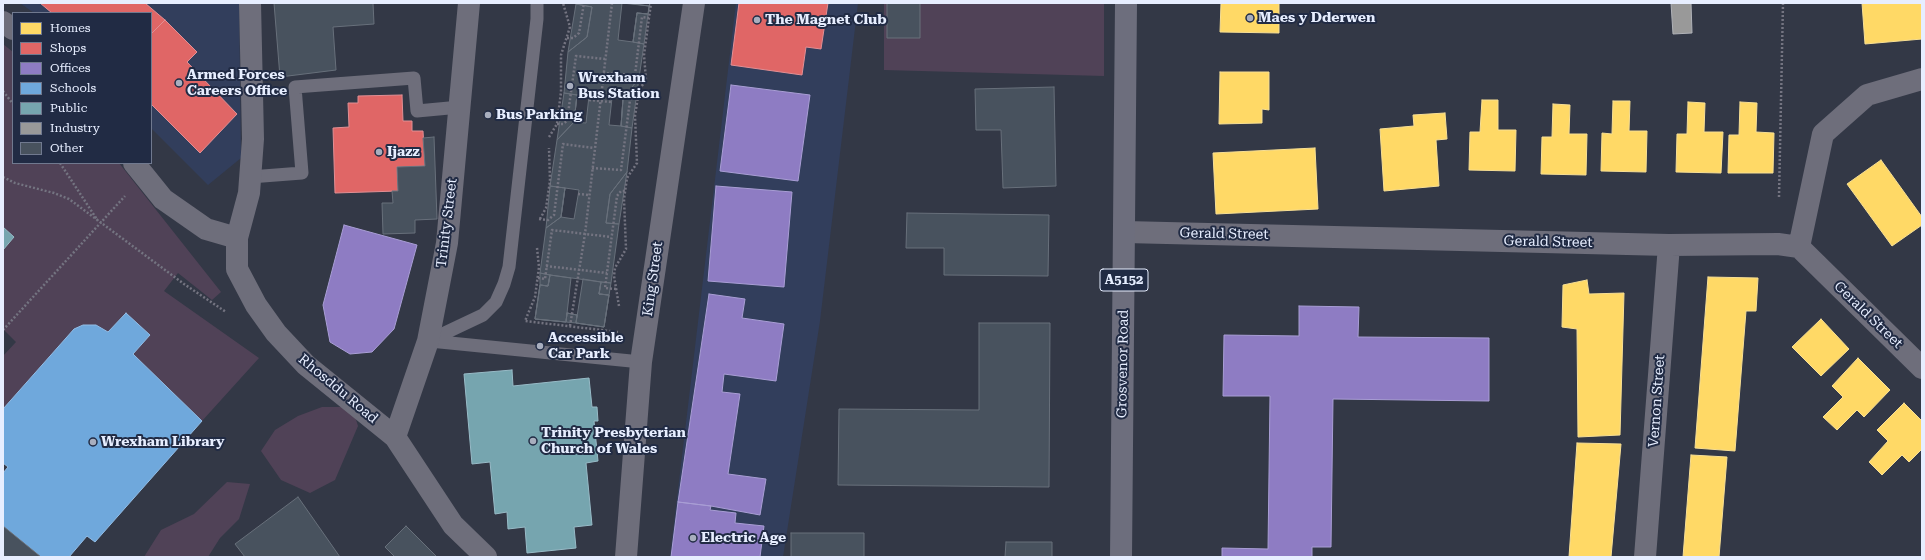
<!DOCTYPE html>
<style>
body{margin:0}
#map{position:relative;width:1925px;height:560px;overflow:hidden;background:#333846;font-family:"Roboto Serif",serif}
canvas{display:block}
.frame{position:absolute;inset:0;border:4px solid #e7eeff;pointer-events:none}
.legend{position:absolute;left:12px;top:12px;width:140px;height:152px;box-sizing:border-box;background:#212b44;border:1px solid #70798f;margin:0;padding:5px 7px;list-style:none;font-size:12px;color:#e7eeff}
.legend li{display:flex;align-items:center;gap:8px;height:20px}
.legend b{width:20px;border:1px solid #70798f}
</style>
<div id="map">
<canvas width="1925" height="560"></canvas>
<div class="frame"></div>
<ul class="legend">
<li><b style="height:11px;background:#ffd966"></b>Homes</li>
<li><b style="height:11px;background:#e06666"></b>Shops</li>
<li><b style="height:11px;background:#8e7cc3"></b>Offices</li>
<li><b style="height:11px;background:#6fa8dc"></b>Schools</li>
<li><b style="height:11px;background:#76a5af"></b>Public</li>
<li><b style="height:11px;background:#999"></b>Industry</li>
<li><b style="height:11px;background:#48525e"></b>Other</li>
</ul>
</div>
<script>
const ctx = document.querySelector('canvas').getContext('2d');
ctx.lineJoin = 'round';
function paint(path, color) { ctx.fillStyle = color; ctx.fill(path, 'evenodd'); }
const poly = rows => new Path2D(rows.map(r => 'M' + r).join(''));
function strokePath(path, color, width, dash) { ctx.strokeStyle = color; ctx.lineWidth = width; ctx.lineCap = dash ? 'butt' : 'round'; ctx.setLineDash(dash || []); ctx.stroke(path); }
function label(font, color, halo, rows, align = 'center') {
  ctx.font = font + ' "Roboto Serif",serif'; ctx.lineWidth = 4; ctx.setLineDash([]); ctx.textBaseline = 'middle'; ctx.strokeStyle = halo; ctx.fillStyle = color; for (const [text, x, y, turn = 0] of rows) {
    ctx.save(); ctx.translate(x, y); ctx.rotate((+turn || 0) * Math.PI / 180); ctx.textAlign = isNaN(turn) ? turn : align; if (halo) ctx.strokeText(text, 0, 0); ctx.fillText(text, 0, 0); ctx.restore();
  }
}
paint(poly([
 [20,3,239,3,241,158,208,185,151,128,151,13,34,13],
 [736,3,858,3,820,321,783,557,670,557]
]), '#323e5c');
paint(poly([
 [884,3,1104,3,1104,76,884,70],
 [3,44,13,52,13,163,119,163,221,292,212,300,178,273,164,291,259,358,202,421,133,354,149,335,126,313,108,332,96,325,83,325,74,329,3,409,3,356,16,342,3,329,3,250,14,237,3,227],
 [322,407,352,407,358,426,335,480,310,493,281,480,261,451,275,430,298,416],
 [227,482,250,484,239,519,220,538,208,557,144,557,161,530,194,514]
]), '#504257');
const homes = poly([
 [1221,3,1279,3,1279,33,1220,32,1221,3],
 [1862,3,1922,3,1922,39,1865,44,1862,3],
 [1220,72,1269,72,1269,110,1262,109,1262,123,1219,124,1220,72],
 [1482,100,1498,100,1498,130,1516,130,1515,171,1469,170,1470,132,1480,132,1482,100],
 [1613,101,1630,101,1629,131,1647,131,1646,172,1601,171,1602,133,1612,134,1613,101],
 [1688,102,1705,103,1704,132,1723,132,1721,173,1676,172,1677,134,1687,134,1688,102],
 [1740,102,1757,103,1756,132,1774,133,1773,173,1728,173,1729,135,1739,135,1740,102],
 [1553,104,1570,105,1569,134,1587,134,1586,175,1541,174,1542,137,1552,137,1553,104],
 [1445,113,1447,139,1436,140,1439,186,1384,191,1380,129,1414,126,1413,115,1445,113],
 [1315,148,1318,209,1216,214,1213,153,1315,148],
 [1881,160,1922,217,1922,225,1892,246,1847,184,1881,160],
 [1708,277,1758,278,1756,311,1746,311,1735,451,1695,448,1708,277],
 [1587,280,1589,294,1624,293,1620,435,1578,437,1577,329,1562,327,1563,285,1587,280],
 [1821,319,1849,349,1821,376,1792,347,1821,319],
 [1858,358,1890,390,1864,417,1857,410,1837,430,1823,417,1843,397,1832,386,1858,358],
 [1904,403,1922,421,1922,449,1909,462,1902,455,1882,475,1869,462,1888,441,1877,430,1904,403],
 [1577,443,1621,444,1611,557,1569,557,1577,443],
 [1691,455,1727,457,1719,557,1683,557,1691,455]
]);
paint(homes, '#ffd966');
strokePath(homes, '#f8df94', 1);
const shops = poly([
 [40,3,145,3,165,20,151,34,151,13,52,13,40,3],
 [739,3,828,3,821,49,806,47,802,75,731,65,739,3],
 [165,20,197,52,187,62,237,114,200,153,151,104,151,34,165,20],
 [402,95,403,121,412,121,412,131,423,131,425,166,397,167,398,191,335,193,333,128,349,127,348,103,358,103,358,96,402,95]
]);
paint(shops, '#e06666');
strokePath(shops, '#e28f94', 1);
const offices = poly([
 [731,85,810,95,798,181,720,171,731,85],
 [716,186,792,192,784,287,708,281,716,186],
 [344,225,417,245,394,329,372,352,350,354,330,342,323,305,344,225],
 [709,294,745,299,742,318,784,324,776,381,724,374,722,392,740,394,728,474,766,479,760,515,711,506,678,502,709,294],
 [1299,306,1359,307,1358,337,1489,338,1489,401,1333,399,1331,547,1312,547,1312,557,1222,557,1222,548,1268,549,1270,396,1223,396,1224,335,1299,336,1299,306],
 [678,502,711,506,710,510,736,513,735,523,764,526,760,557,671,557,678,502]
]);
paint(offices, '#8e7cc3');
strokePath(offices, '#a99ed5', 1);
const schools = poly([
 [126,313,150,335,133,354,202,421,95,542,87,536,69,557,41,557,3,526,3,473,8,467,3,463,3,409,74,329,83,325,96,325,108,332,126,313]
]);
paint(schools, '#6fa8dc');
strokePath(schools, '#93bde6', 1);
const public = poly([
 [3,227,14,237,3,250,3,227],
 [512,370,513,386,589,378,592,407,597,407,598,421,594,421,598,461,586,463,592,525,574,527,576,548,527,553,525,527,508,529,507,512,495,514,490,462,472,464,464,374,512,370]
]);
paint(public, '#76a5af');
strokePath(public, '#98bbc7', 1);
const industry = poly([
 [1671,3,1691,3,1692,33,1673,34,1671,3]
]);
paint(industry, '#999');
strokePath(industry, '#b0b2b8', 1);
const building = poly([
 [274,3,373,3,374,24,333,27,336,70,280,77,274,3],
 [577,3,650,3,648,14,637,13,633,42,644,44,639,78,623,99,621,126,632,128,627,172,610,194,606,223,619,224,611,283,601,282,599,294,609,295,604,327,576,323,577,315,567,313,566,322,535,319,540,285,548,286,550,275,540,273,546,228,561,217,565,188,550,186,557,140,574,122,577,95,564,93,568,52,587,37,592,7,576,4,577,3],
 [622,3,649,6,648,14,637,13,633,42,618,40,622,3],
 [627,3,650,3,649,6,627,3],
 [887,3,920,3,920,38,887,38,887,3],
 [576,4,592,7,587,37,568,52,576,4],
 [637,13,648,14,644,44,633,42,637,13],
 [639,78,632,128,621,126,623,99,639,78],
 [1054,87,1056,186,1003,188,1001,130,976,130,975,89,1054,87],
 [564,93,577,95,574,122,557,140,564,93],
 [577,95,589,96,586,123,574,122,577,95],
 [612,98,623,99,621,126,609,125,612,98],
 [434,137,437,219,415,220,415,233,383,234,382,203,393,203,392,191,398,191,397,167,425,166,423,138,434,137],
 [627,172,619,224,606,223,610,194,627,172],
 [550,186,565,188,561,217,546,228,550,186],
 [565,188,579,190,574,219,561,217,565,188],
 [907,213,1049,215,1048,276,944,275,944,248,906,248,907,213],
 [540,273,550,275,548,286,540,285,540,273],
 [550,275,601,282,599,294,609,295,604,327,576,323,577,315,567,313,566,322,535,319,540,285,548,286,550,275],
 [550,275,571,278,566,322,535,319,540,285,548,286,550,275],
 [583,279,601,282,599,294,609,295,604,327,576,323,583,279],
 [601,282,611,283,609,295,599,294,601,282],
 [567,313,577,315,576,323,566,322,567,313],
 [979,323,1050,323,1049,487,838,485,839,409,979,410,979,323],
 [298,497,340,557,245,557,235,544,298,497],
 [3,526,41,557,3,557,3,526],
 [406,526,437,557,395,557,385,547,406,526],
 [791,533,864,533,864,557,791,557,791,533],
 [1006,542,1052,542,1052,557,1005,557,1006,542]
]);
paint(building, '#48525e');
strokePath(building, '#68707b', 1);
strokePath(poly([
 [567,38,573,38,579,33,584,3],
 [603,73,635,75,642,17,649,18],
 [3,91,13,104],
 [589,100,611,102],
 [557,124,563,124,567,121,576,56,605,59],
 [549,137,557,124,561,92,561,55,570,27,563,3],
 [60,163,98,221],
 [592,168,621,170,630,100,634,95,638,95],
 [3,177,15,183,54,193,69,199,184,284,226,312],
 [578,194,589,195],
 [1779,197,1783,3],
 [539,219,548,220,554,215,563,144,594,148],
 [540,219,546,208,550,181,549,148],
 [537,248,539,267,535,297,525,321,618,332],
 [546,266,607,273],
 [538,278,545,279,552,230,611,237],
 [616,289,605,288,617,196,621,191,625,191],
 [619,306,614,276,615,268,626,249,624,199,627,178,637,163,635,116,639,90,646,80,644,55,651,3],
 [570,326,585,234,612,3],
 [3,330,125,196]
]), '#747481', 2.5, [2, 2]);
strokePath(poly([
 [250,177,302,173,295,87,414,78,417,111,460,107],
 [428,341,483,315,496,302,504,284,509,267,537,19,537,3],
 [430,341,641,362]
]), '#6e6e7b', 13);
strokePath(poly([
 [250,3,253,139,249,193,237,238,237,269,256,305,276,333,306,365,395,437,453,525,486,557],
 [3,22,13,29],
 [134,163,163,199,206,229,237,238],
 [1125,232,1669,245,1778,244,1799,247,1922,368],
 [1799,247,1823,134,1867,95,1922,79],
 [395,437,428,341,447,243,469,3],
 [626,557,641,362,694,3],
 [1645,557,1669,245]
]), '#6e6e7b', 22);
strokePath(poly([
 [1121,557,1126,3]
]), '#6d6e7d', 22);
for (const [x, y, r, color] of [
 [1250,18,4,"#a8aebe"],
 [757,20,4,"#a8aebe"],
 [179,83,4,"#a8aebe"],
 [570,86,4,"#a8aebe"],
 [488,115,4,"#a8aebe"],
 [379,152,4,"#a8aebe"],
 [540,346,4,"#a8aebe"],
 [533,441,4,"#a8aebe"],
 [93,442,4,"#a8aebe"],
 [693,538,4,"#a8aebe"]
]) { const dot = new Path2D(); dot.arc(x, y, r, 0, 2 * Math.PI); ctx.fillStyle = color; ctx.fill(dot); strokePath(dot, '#212b44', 1.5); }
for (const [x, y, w] of [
 [1124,280,48]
]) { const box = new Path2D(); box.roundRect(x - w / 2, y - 11, w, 22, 3); ctx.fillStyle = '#212b44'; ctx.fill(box); strokePath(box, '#e7eeff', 1); }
label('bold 13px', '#e7eeff', null, [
 ["A5152",1124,280]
]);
label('bold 14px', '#e7eeff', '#212b44', [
 ["Maes y Dderwen",1258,18],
 ["The Magnet Club",765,20],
 ["Armed Forces",187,75],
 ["Careers Office",187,91],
 ["Wrexham",578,78],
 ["Bus Station",578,94],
 ["Bus Parking",496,115],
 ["Ijazz",387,152],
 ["Accessible",548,338],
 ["Car Park",548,354],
 ["Trinity Presbyterian",541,433],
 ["Church of Wales",541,449],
 ["Wrexham Library",101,442],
 ["Electric Age",701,538]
], 'left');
label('14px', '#e7eeff', '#212b44', [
 ["Trinity Street",447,223,-83],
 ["Gerald Street",1224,234,1],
 ["Gerald Street",1548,242,1],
 ["King Street",653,279,-82],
 ["Gerald Street",1868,315,44],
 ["Grosvenor Road",1123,364,-89],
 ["Rhosddu Road",338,389,40],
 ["Vernon Street",1657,401,-86]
]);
</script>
